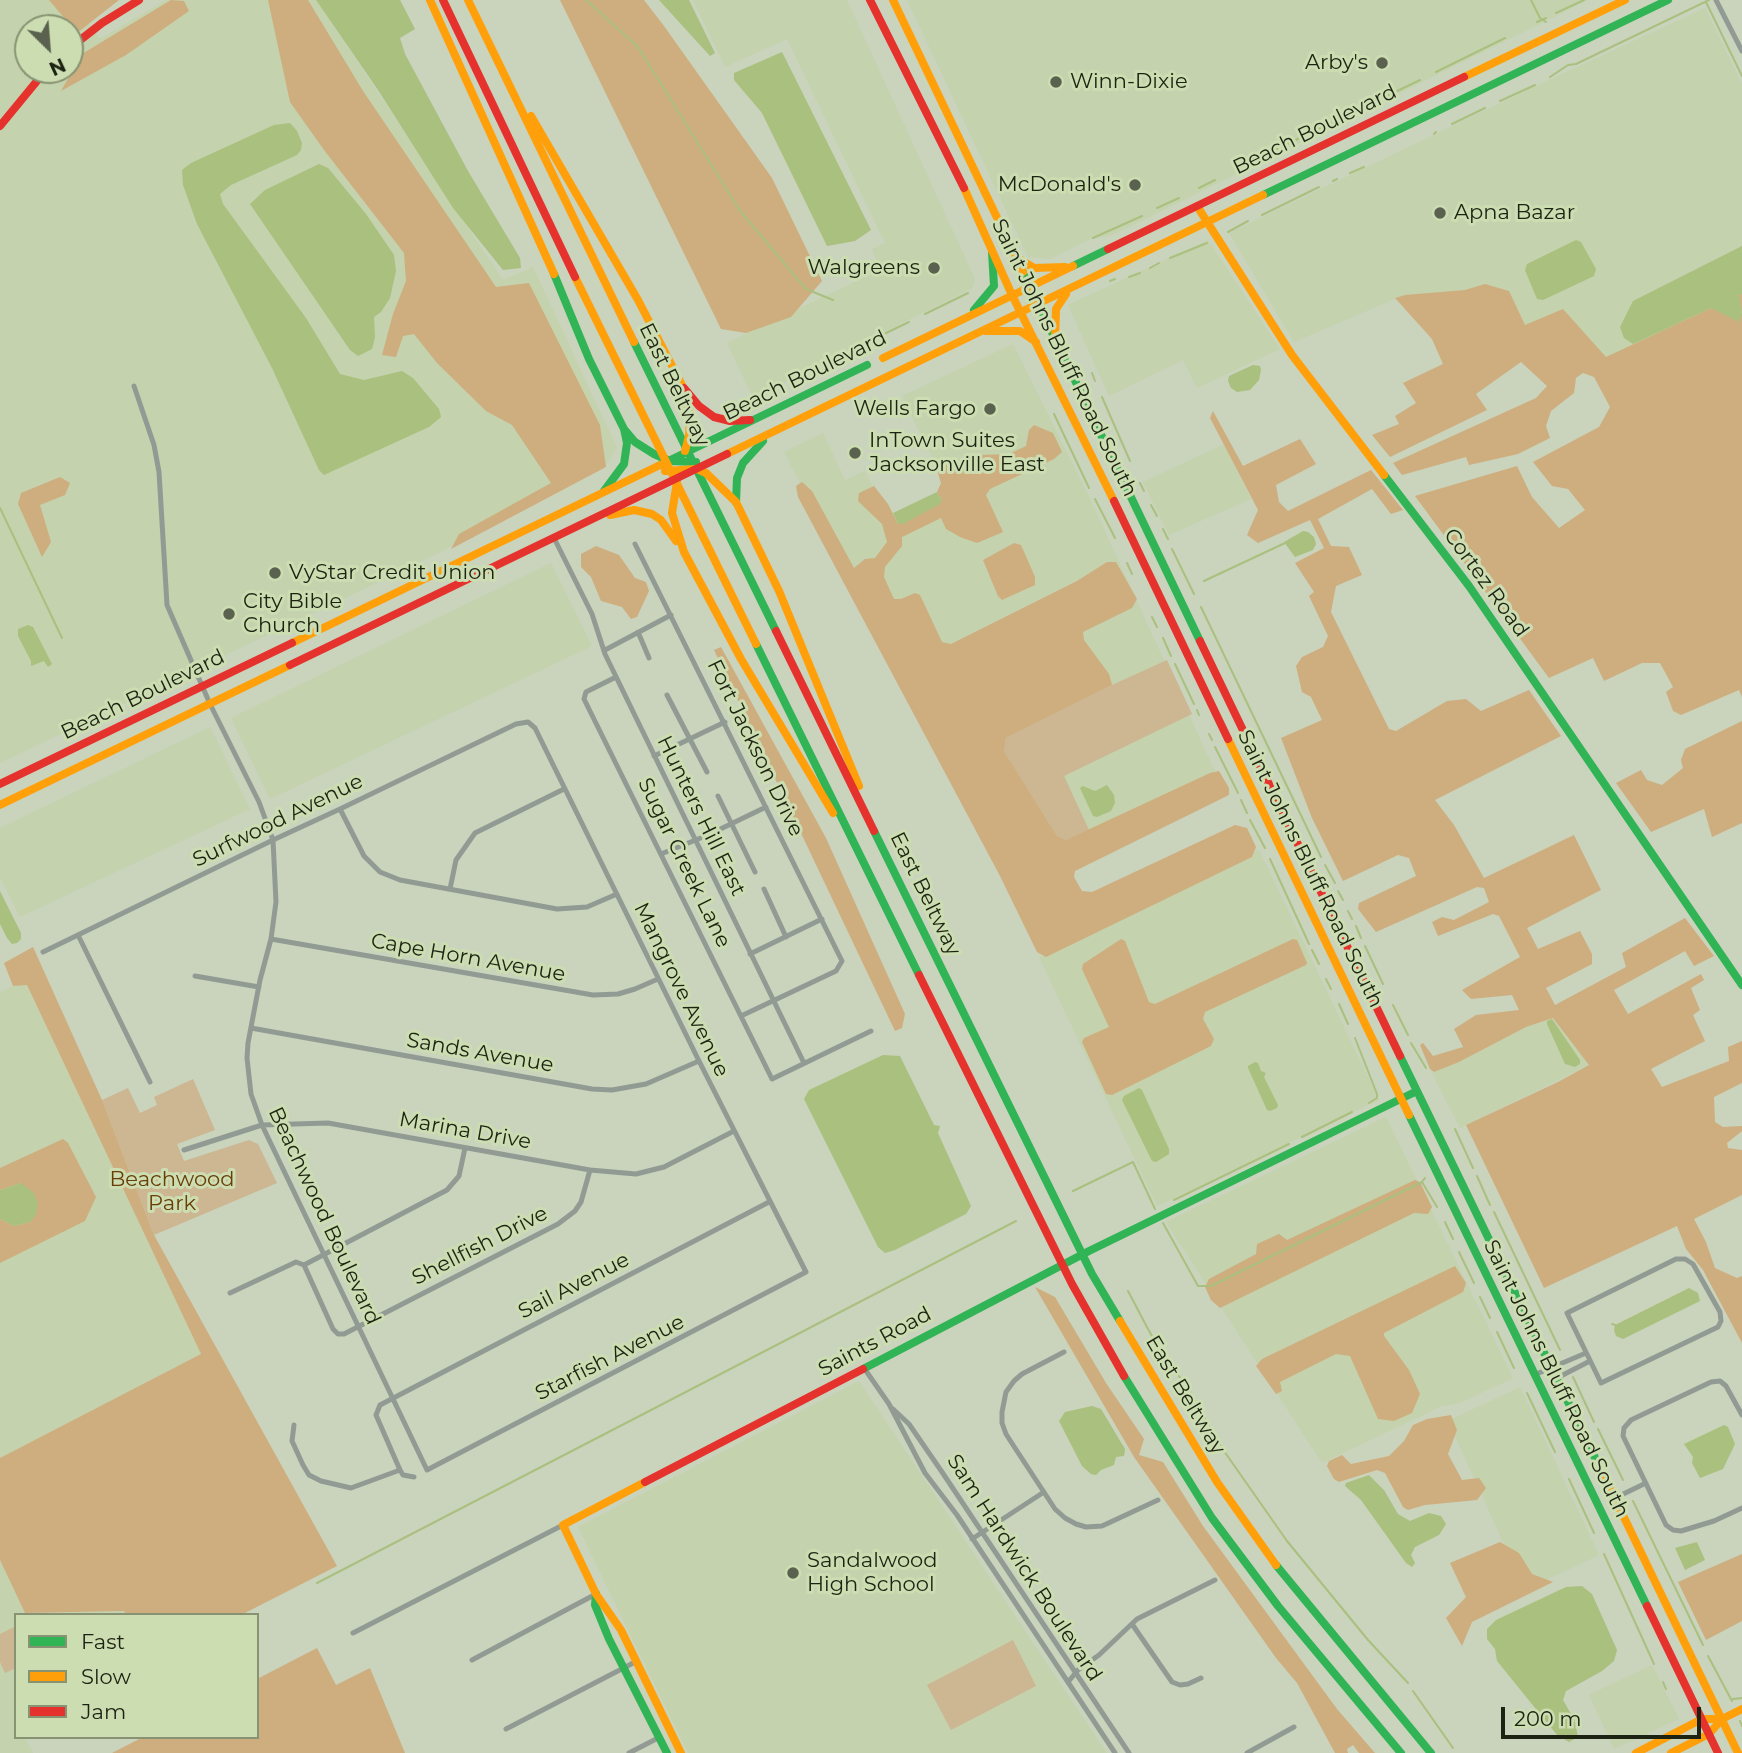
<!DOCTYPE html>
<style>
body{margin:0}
#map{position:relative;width:1742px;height:1753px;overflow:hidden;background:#cad3bc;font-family:Montserrat,sans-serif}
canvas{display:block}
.legend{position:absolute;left:14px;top:1613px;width:245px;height:126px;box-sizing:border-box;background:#cdddb2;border:2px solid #879372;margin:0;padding:9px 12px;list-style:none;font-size:21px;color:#1d2313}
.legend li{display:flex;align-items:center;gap:14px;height:35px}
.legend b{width:35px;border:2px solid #879372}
.north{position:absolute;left:14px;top:14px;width:70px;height:70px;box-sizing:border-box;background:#cdddb2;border:2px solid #879372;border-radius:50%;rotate:155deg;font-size:19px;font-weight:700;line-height:28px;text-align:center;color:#1d2313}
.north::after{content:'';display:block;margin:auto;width:24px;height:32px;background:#5a614e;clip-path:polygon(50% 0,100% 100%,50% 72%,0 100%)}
.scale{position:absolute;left:1501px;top:1707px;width:200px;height:32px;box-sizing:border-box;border:4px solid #1d2313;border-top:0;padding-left:9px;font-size:21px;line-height:24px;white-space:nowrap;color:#1d2313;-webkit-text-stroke:5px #cdddb2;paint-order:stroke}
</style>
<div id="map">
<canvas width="1742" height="1753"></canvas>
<ul class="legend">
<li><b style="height:9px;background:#30b455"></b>Fast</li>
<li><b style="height:9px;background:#ff9f0a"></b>Slow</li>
<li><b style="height:9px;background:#e5322d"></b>Jam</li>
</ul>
<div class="north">N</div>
<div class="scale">200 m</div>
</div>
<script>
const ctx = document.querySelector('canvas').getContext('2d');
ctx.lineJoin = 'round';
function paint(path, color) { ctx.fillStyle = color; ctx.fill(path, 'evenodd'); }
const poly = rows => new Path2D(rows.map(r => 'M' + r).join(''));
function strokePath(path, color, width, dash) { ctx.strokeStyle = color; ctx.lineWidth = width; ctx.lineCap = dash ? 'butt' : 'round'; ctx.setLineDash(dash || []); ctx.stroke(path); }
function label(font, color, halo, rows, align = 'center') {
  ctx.font = font + ' Montserrat,sans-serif'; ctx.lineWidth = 6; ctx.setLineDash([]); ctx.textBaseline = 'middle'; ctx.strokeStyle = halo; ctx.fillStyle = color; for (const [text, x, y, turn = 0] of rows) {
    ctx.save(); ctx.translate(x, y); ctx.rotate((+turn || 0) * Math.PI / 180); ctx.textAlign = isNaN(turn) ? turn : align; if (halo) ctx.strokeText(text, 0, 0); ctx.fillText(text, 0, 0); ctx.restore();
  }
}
paint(poly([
 [0,0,113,0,85,18,100,39,166,0,316,0,503,280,533,267,617,448,605,467,469,533,445,550,0,763],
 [28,28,70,28,70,70,28,70],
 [693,0,847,0,975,279,972,288,753,398,727,343,880,270,872,249,885,243,787,39,725,67],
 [907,0,1588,0,1111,236,1093,238,1051,259,1028,257],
 [1705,8,1742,84,1742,298,1610,361,1525,325,1404,295,1294,342,1229,233,1536,86],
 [1208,240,1280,349,1197,388,1183,360,1109,396,1068,305],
 [1013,344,1094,507,1216,774,1003,875,784,452,823,433,845,480,865,471,895,532,954,503,902,396],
 [1224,444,1251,499,1169,535,1143,482],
 [551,563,592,646,270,799,231,718],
 [210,727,250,809,20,917,0,877,0,828],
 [1259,850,1379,1100,1157,1206,1039,957],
 [27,985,201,1354,0,1458,0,992,13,986],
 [1554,1018,1589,1065,1460,1128,1430,1069,1434,1072,1459,1062,1526,1027],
 [1386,1117,1513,1378,1460,1403,1442,1406,1322,1463,1166,1222],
 [859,1381,1063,1688,1107,1753,688,1753,578,1527],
 [1520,1387,1599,1555,1525,1590,1448,1421],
 [0,1560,25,1613,125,1611,127,1615,16,1615,16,1737,25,1737,33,1753,0,1753],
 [1652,1665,1679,1719,1614,1749,1589,1695]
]), '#c4d2ad');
paint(poly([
 [1167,660,1192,714,1064,776,1089,830,1066,840,1057,836,1004,751,1006,738,1112,685],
 [193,1079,215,1130,177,1144,184,1161,249,1140,258,1144,277,1183,154,1235,102,1100,128,1088,140,1113,157,1105,154,1097],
 [16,1626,16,1668,5,1673,0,1662,0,1634],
 [1013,1640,1036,1686,951,1730,927,1685]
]), '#cdb692');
paint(poly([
 [49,0,119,0,77,33],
 [171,0,184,1,189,11,126,55,61,91,82,54],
 [268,0,308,0,363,91,496,287,529,283,600,425,606,467,451,549,459,534,551,483,512,425,486,411,437,363,414,334,403,336,396,357,382,355,393,314,406,281,404,253,324,150,290,102],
 [560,0,644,0,664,26,772,178,822,281,791,317,746,333,721,329],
 [1485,284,1509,291,1525,325,1563,309,1606,357,1711,308,1726,314,1742,314,1738,295,1742,294,1742,697,1739,690,1681,715,1673,711,1666,692,1673,687,1660,663,1642,663,1604,681,1593,658,1549,678,1415,496,1517,466,1532,497,1559,528,1585,510,1568,489,1552,486,1533,462,1599,427,1610,407,1594,377,1583,373,1576,378,1574,393,1551,411,1546,426,1550,438,1518,454,1469,465,1466,457,1402,475,1393,463,1536,398,1547,386,1521,362,1476,394,1487,410,1390,457,1372,435,1399,424,1395,416,1416,403,1403,383,1443,364,1432,339,1395,298,1405,295,1465,290],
 [1213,411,1243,466,1300,439,1316,464,1276,485,1279,502,1288,511,1371,470,1403,510,1391,514,1372,489,1318,519,1331,546,1349,547,1362,575,1336,586,1331,612,1389,729,1396,731,1447,701,1466,699,1481,711,1529,690,1561,736,1435,800,1454,825,1484,878,1574,835,1601,890,1527,928,1538,949,1580,931,1592,954,1592,964,1546,988,1555,1005,1626,967,1622,953,1685,918,1714,956,1694,966,1685,951,1614,990,1628,1014,1701,974,1704,980,1691,988,1700,1010,1693,1015,1705,1041,1651,1069,1662,1087,1729,1061,1728,1047,1742,1041,1742,1083,1714,1097,1715,1122,1723,1127,1742,1126,1742,1131,1727,1143,1728,1148,1742,1150,1742,1195,1694,1219,1706,1242,1715,1268,1737,1278,1742,1276,1742,1343,1703,1270,1686,1249,1677,1226,1544,1288,1466,1125,1558,1082,1589,1065,1553,1018,1526,1027,1459,1062,1434,1072,1430,1069,1420,1045,1423,1043,1433,1056,1463,1047,1454,1029,1476,1015,1519,1010,1512,995,1471,999,1462,990,1520,957,1499,916,1493,914,1438,936,1432,922,1442,917,1454,920,1489,902,1484,888,1477,887,1376,932,1358,909,1359,903,1416,876,1409,858,1398,855,1343,881,1312,818,1281,738,1322,720,1311,697,1302,692,1296,666,1302,657,1323,647,1328,636,1309,596,1314,592,1295,563,1324,548,1310,520,1258,543,1247,535,1258,510,1210,418],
 [1034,425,1053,433,1062,452,1054,459,990,489,986,495,1003,532,977,543,960,537,946,529,941,518,902,537,902,546,885,567,884,577,894,599,901,599,915,593,920,595,942,642,951,644,1077,581,1107,562,1116,562,1137,599,1132,608,1083,632,1084,640,1109,674,1112,685,1006,738,1004,751,1057,836,1066,840,1210,773,1219,771,1229,788,1229,795,1075,871,1074,877,1082,891,1092,892,1235,825,1247,828,1256,847,1252,857,1046,957,1037,952,1000,876,798,497,796,486,802,482,812,491,854,568,865,559,875,558,887,542,882,524,858,501,859,493,874,486,888,504,898,524,942,500,937,492,941,483,937,470,948,464,969,468,982,455,1009,454,1026,446,1029,430],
 [60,477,70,483,65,495,40,505,51,542,42,557,18,504,21,493],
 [1014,543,1021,545,1035,577,1035,585,1002,600,998,596,983,560],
 [596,546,619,555,635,578,646,582,649,591,637,617,631,619,622,607,601,601,591,577,581,567,581,554],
 [721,647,826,838,905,1014,902,1028,895,1031,714,650],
 [1742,721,1742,823,1712,837,1704,809,1651,832,1616,783,1641,770,1647,780,1662,785,1683,768,1681,760,1685,749],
 [1121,939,1125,941,1149,1002,1155,1004,1293,939,1297,940,1307,963,1306,965,1205,1012,1203,1019,1214,1039,1211,1046,1112,1095,1106,1094,1082,1042,1084,1038,1109,1027,1082,969,1083,964],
 [33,947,102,1100,154,1235,337,1566,241,1615,127,1615,124,1611,25,1613,0,1560,0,1458,201,1354,27,985,13,986,4,963],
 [63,1139,68,1143,96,1197,85,1221,0,1263,0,1219,14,1226,30,1222,21,1183,0,1190,0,1168],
 [1415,1180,1420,1182,1432,1207,1428,1214,1414,1213,1220,1308,1211,1300,1205,1287,1209,1279,1256,1254,1257,1244,1279,1234,1287,1240],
 [1455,1266,1466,1283,1463,1292,1384,1333,1384,1336,1409,1370,1420,1394,1412,1413,1394,1421,1378,1419,1350,1356,1336,1354,1280,1382,1282,1391,1276,1394,1256,1366,1262,1359],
 [1035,1287,1055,1297,1106,1383,1144,1439,1139,1455,1163,1462,1203,1526,1337,1709,1375,1753,1359,1753,1353,1745,1347,1749,1348,1753,1335,1753,1297,1683,1276,1658,1134,1457],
 [1451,1415,1457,1430,1448,1454,1462,1480,1479,1478,1486,1488,1477,1500,1425,1505,1408,1510,1403,1507,1385,1473,1377,1470,1339,1482,1334,1479,1327,1466,1329,1461,1342,1455,1351,1464,1389,1456,1404,1441,1413,1425,1427,1419],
 [1500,1542,1519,1553,1532,1574,1553,1582,1472,1622,1462,1646,1446,1618,1466,1597,1450,1563],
 [1742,1554,1742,1621,1706,1640,1678,1582],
 [317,1648,336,1685,370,1668,405,1753,112,1753,143,1737,257,1737,257,1679]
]), '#ceae7e');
paint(poly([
 [316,0,400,0,415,29,400,38,405,54,468,171,520,258,521,268,503,270,453,208,378,90],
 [659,0,689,0,715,53,710,56],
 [782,52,871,230,855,241,827,246,762,113,734,80,734,73],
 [290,123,297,131,302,143,301,150,297,155,231,185,220,194,223,204,306,318,340,374,364,380,402,371,413,378,439,409,441,417,429,427,324,475,319,470,272,368,197,224,183,185,182,170,191,163,274,125],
 [319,164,328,168,366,214,394,255,396,271,390,298,381,312,374,317,375,337,372,349,358,356,350,350,250,204,265,190],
 [1576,240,1581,242,1596,269,1594,276,1543,300,1537,299,1525,270,1527,264],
 [1742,246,1742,294,1739,295,1742,314,1739,322,1711,308,1633,344,1624,338,1620,327,1633,301],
 [1253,365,1260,366,1261,370,1259,380,1250,390,1237,392,1231,388,1228,381,1229,376],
 [937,492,942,500,940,504,903,524,898,524,893,513],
 [1303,531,1308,532,1314,537,1316,544,1313,550,1295,557,1284,542],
 [28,625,33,627,52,664,48,667,44,661,31,666,31,661,18,636,18,629],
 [1107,785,1114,795,1115,803,1111,811,1097,817,1093,816,1080,788,1083,786,1095,791],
 [0,891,21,933,21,939,17,943,12,944,7,938,0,924],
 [1552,1019,1580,1060,1580,1064,1575,1067,1565,1064,1547,1024,1547,1021],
 [883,1055,900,1056,934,1125,940,1126,938,1133,971,1206,966,1214,895,1250,885,1253,878,1247,804,1099,809,1090],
 [1255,1062,1258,1063,1261,1071,1266,1073,1264,1077,1278,1105,1277,1108,1270,1111,1267,1110,1248,1068,1248,1066],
 [1139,1088,1142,1090,1169,1149,1169,1154,1156,1162,1152,1161,1122,1100,1124,1096],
 [21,1183,33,1192,38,1202,36,1215,30,1222,14,1226,0,1219,0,1190],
 [1689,1288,1698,1293,1700,1301,1623,1339,1616,1336,1614,1330,1615,1325],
 [1092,1406,1101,1409,1125,1449,1124,1456,1116,1457,1114,1465,1101,1470,1096,1475,1091,1474,1082,1466,1059,1421,1065,1412],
 [1724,1425,1728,1427,1735,1444,1723,1469,1700,1478,1692,1463,1693,1457,1684,1444],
 [1369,1475,1384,1490,1398,1514,1410,1521,1429,1513,1441,1516,1446,1524,1439,1535,1415,1547,1411,1555,1415,1563,1412,1567,1406,1563,1361,1500,1345,1486,1346,1483],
 [1697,1542,1705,1560,1685,1570,1675,1548],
 [1582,1586,1592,1594,1617,1650,1614,1661,1602,1671,1566,1691,1563,1700,1575,1721,1578,1737,1569,1742,1557,1735,1497,1661,1495,1649,1487,1639,1487,1629,1496,1620,1566,1587]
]), '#aac07e');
strokePath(poly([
 [586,0,638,47,740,211,806,289,833,300],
 [1531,0,1540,18,1546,22],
 [1706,2,1742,76],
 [1556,13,1584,0],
 [1537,22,1546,18],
 [1436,72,1505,38],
 [1550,77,1568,65,1576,64,1709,0],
 [1500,101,1535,85],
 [1452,124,1485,108],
 [1317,130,1420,80],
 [1434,134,1436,132],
 [1235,169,1302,137],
 [1350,173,1364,167],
 [1333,181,1337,179],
 [1199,188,1215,180],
 [1157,208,1179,198],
 [1262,215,1319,187],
 [1228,232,1248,221],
 [1093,238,1142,216],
 [1170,258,1207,243],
 [1150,268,1159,263],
 [1129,277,1140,273],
 [1110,281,1115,279],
 [925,314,968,293],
 [857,347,909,322],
 [1092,373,1095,381],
 [1102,397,1130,461],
 [1054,414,1089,488],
 [1140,483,1144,491],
 [1095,499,1115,538],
 [1151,505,1157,516],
 [0,508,62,638],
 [1163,529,1168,539],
 [1172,549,1194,594],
 [1127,563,1132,574],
 [1204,581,1285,543],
 [1201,607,1321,857],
 [1152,617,1157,627],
 [1163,638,1171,656],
 [1175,664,1194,704],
 [1197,710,1199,715],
 [1209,734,1212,740],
 [1215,747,1238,793],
 [1241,800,1247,813],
 [1250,820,1265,848],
 [1270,859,1309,944],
 [1325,865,1335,883],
 [1338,891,1343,900],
 [1348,911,1352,919],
 [1356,926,1361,938],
 [1365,946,1383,984],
 [1312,950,1319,964],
 [1326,979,1331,989],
 [1339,1004,1348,1024],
 [1393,1005,1408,1035],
 [1355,1038,1377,1094,1377,1098,1369,1103],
 [1411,1043,1426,1068],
 [1455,1129,1473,1168],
 [1302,1137,1352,1112],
 [1477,1176,1490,1205],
 [1425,1178,1422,1182,1437,1207],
 [1073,1191,1133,1162,1155,1209],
 [1174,1200,1289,1144],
 [1494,1212,1560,1350],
 [1445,1222,1453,1239],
 [1163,1223,1198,1286,1211,1286,1422,1182],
 [1459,1252,1474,1283],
 [1128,1291,1148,1329,1164,1357,1189,1389,1217,1441,1287,1541,1368,1640,1408,1683],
 [1480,1297,1490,1318],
 [1612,1324,1615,1325],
 [1497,1332,1514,1368],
 [1573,1377,1594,1422],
 [1527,1393,1555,1452],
 [1598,1429,1623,1480],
 [1569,1479,1594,1533],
 [1633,1501,1703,1645],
 [1604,1554,1654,1664],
 [317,1583,1016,1221],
 [1708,1656,1732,1701],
 [1663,1682,1666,1689],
 [1413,1691,1453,1748],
 [1733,1699,1742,1698],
 [1740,1721,1742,1726]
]), '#aac07e', 2);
strokePath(poly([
 [1716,0,1742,51],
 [554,538,592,614,605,654,804,1063],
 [635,544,842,961,836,971,741,1016],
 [638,632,649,658],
 [605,650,671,615],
 [616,677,586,692,584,699,772,1079,871,1031],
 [667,695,707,772],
 [654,756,725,722],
 [718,796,755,872],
 [340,809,364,856,380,872,400,880,557,909,587,907,617,894],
 [661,854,708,835,766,807],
 [450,889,456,860,475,833,564,789],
 [764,889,786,937],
 [78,935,150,1082],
 [271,939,593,995,618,994,635,989,658,979],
 [43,952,273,840,340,809,516,724,528,722,535,728,699,1061,806,1272,427,1470,262,1125,251,1094,247,1058,248,1043,260,980,271,939,276,902,273,840,259,802,210,704,167,605,159,472,154,445,134,386],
 [750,954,822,919],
 [195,976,259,987],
 [251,1028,592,1089,612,1090,646,1084,699,1061],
 [184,1150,262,1125,328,1123,590,1170,636,1174,664,1167,734,1131],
 [1676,1259,1685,1259,1693,1264,1720,1312,1721,1321,1718,1327,1601,1383,1567,1313,1676,1259],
 [304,1265,333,1329,338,1334,344,1334,558,1224,575,1211,581,1202,590,1170],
 [304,1265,447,1190,459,1176,465,1148],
 [230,1293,296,1262,304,1265],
 [1064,1352,1022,1374,1014,1381,1006,1392,1002,1412,1002,1423,1006,1434,1015,1448,1055,1509,1065,1518,1076,1524,1086,1527,1102,1526,1158,1500],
 [864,1368,889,1404,925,1473,957,1515,1115,1753],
 [1534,1375,1586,1353],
 [1557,1378,1590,1361],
 [893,1409,909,1424,942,1472,1129,1753],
 [1742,1415,1726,1386,1720,1381,1711,1382,1631,1420,1624,1428,1623,1436,1666,1525,1673,1530,1681,1531,1714,1521,1742,1508],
 [294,1425,292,1441,303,1465,309,1475,321,1481,351,1488,400,1470],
 [414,1477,403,1475,400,1470,376,1415,380,1405,769,1202],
 [1615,1498,1646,1483],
 [972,1539,1044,1492],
 [1132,1624,1172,1682,1180,1685,1188,1684,1201,1678],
 [353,1633,563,1525],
 [472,1660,596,1594],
 [1068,1682,1078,1670,1099,1655,1137,1619,1215,1580],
 [506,1729,637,1661],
 [629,1753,660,1737],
 [1247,1753,1294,1727]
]), '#929b93', 5);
strokePath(poly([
 [1263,195,1668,0],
 [1073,266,1108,249],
 [1023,272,1200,641],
 [554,274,589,359,624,429,635,442,654,454,670,461,696,462],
 [974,310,994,286,992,252],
 [634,342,776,631],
 [660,465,867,365],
 [1384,475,1469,586,1742,985],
 [604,491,624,464,627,443,624,429],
 [736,502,737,478,743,463,763,441],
 [756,644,919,975],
 [874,831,1092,1274,1120,1321],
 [1400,1056,1602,1472],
 [1409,1115,1647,1606],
 [863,1369,1089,1251,1417,1091],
 [1124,1376,1212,1518,1278,1606,1401,1753],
 [1276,1565,1431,1753],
 [596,1594,595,1605,609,1639,667,1753]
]), '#30b455', 8);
strokePath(poly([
 [430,0,554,274],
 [468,0,634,342],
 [893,0,1023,272],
 [1464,77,1625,0],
 [531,116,638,300,682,385,690,417,689,436,685,451],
 [964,188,1012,295,1114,501],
 [1197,206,1292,355,1384,475],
 [1016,257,1034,268,1065,267],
 [575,277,756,644],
 [986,331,1020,331,1036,342],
 [1055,339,1056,309,1066,294],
 [883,358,1073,266],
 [727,454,1263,195],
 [665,471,697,469,706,473,736,502,779,591,859,786],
 [677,482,672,513,684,552,741,659,833,813],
 [610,515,634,510,652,514,661,520,676,541],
 [292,643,660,465],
 [1228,739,1409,1115],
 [0,805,290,665],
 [1120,1321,1217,1482,1276,1565],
 [1602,1472,1738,1753],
 [645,1482,563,1525,596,1594,621,1630,681,1753],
 [1636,1753,1702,1719,1722,1719],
 [1671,1753,1709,1734,1722,1719,1742,1709]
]), '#ff9f0a', 8);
strokePath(poly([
 [443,0,575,277],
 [870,0,964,188],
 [70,48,102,23,139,0],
 [0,126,46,70],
 [1108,249,1464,77],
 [684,388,699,406,714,417,730,421,750,420],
 [1114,501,1228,739],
 [776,631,874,831],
 [1200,641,1400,1056],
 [290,665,727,454],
 [0,784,292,643],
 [919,975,1072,1284,1124,1376],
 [645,1482,863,1369],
 [1647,1606,1718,1753]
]), '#e5322d', 8);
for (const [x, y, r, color] of [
 [1382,63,7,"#5a614e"],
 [1056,82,7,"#5a614e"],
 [1135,185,7,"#5a614e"],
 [1440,213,7,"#5a614e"],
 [934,268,7,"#5a614e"],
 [990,409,7,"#5a614e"],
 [855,453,7,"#5a614e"],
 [275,573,7,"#5a614e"],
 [229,614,7,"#5a614e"],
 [793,1573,7,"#5a614e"]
]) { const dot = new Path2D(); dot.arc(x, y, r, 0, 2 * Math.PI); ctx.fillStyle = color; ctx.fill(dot); strokePath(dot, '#cdddb2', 2.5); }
label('21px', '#1d2313', '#cdddb2', [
 ["Arby's",1368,63,"right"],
 ["Winn-Dixie",1070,82],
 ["McDonald's",1121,185,"right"],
 ["Apna Bazar",1454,213],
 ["Walgreens",920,268,"right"],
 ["Wells Fargo",976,409,"right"],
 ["InTown Suites",869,441],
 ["Jacksonville East",869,465],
 ["VyStar Credit Union",289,573],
 ["City Bible",243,602],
 ["Church",243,626],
 ["Sandalwood",807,1561],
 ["High School",807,1585]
], 'left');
label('21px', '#1d2313', '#cdddb2', [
 ["Beach Boulevard",1315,130,-26],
 ["Saint Johns Bluff Road South",1064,358,64],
 ["Beach Boulevard",805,376,-26],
 ["East Beltway",674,385,64],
 ["Cortez Road",1486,583,54],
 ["Beach Boulevard",143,695,-26],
 ["Fort Jackson Drive",755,748,64],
 ["Hunters Hill East",701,816,64],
 ["Surfwood Avenue",278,821,-26],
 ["Sugar Creek Lane",684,863,64],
 ["Saint Johns Bluff Road South",1310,869,64],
 ["East Beltway",925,894,64],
 ["Cape Horn Avenue",468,958,10],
 ["Mangrove Avenue",681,990,64],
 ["Sands Avenue",480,1053,10],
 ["Marina Drive",465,1131,10],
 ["Beachwood Boulevard",324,1216,65],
 ["Shellfish Drive",480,1246,-27],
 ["Sail Avenue",574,1286,-27],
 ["Saints Road",875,1342,-28],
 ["Starfish Avenue",610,1358,-27],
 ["Saint Johns Bluff Road South",1556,1379,64],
 ["East Beltway",1185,1395,59],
 ["Sam Hardwick Boulevard",1024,1568,57]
]);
label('21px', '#693d06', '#cdddb2', [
 ["Beachwood",172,1180],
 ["Park",172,1204]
]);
</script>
